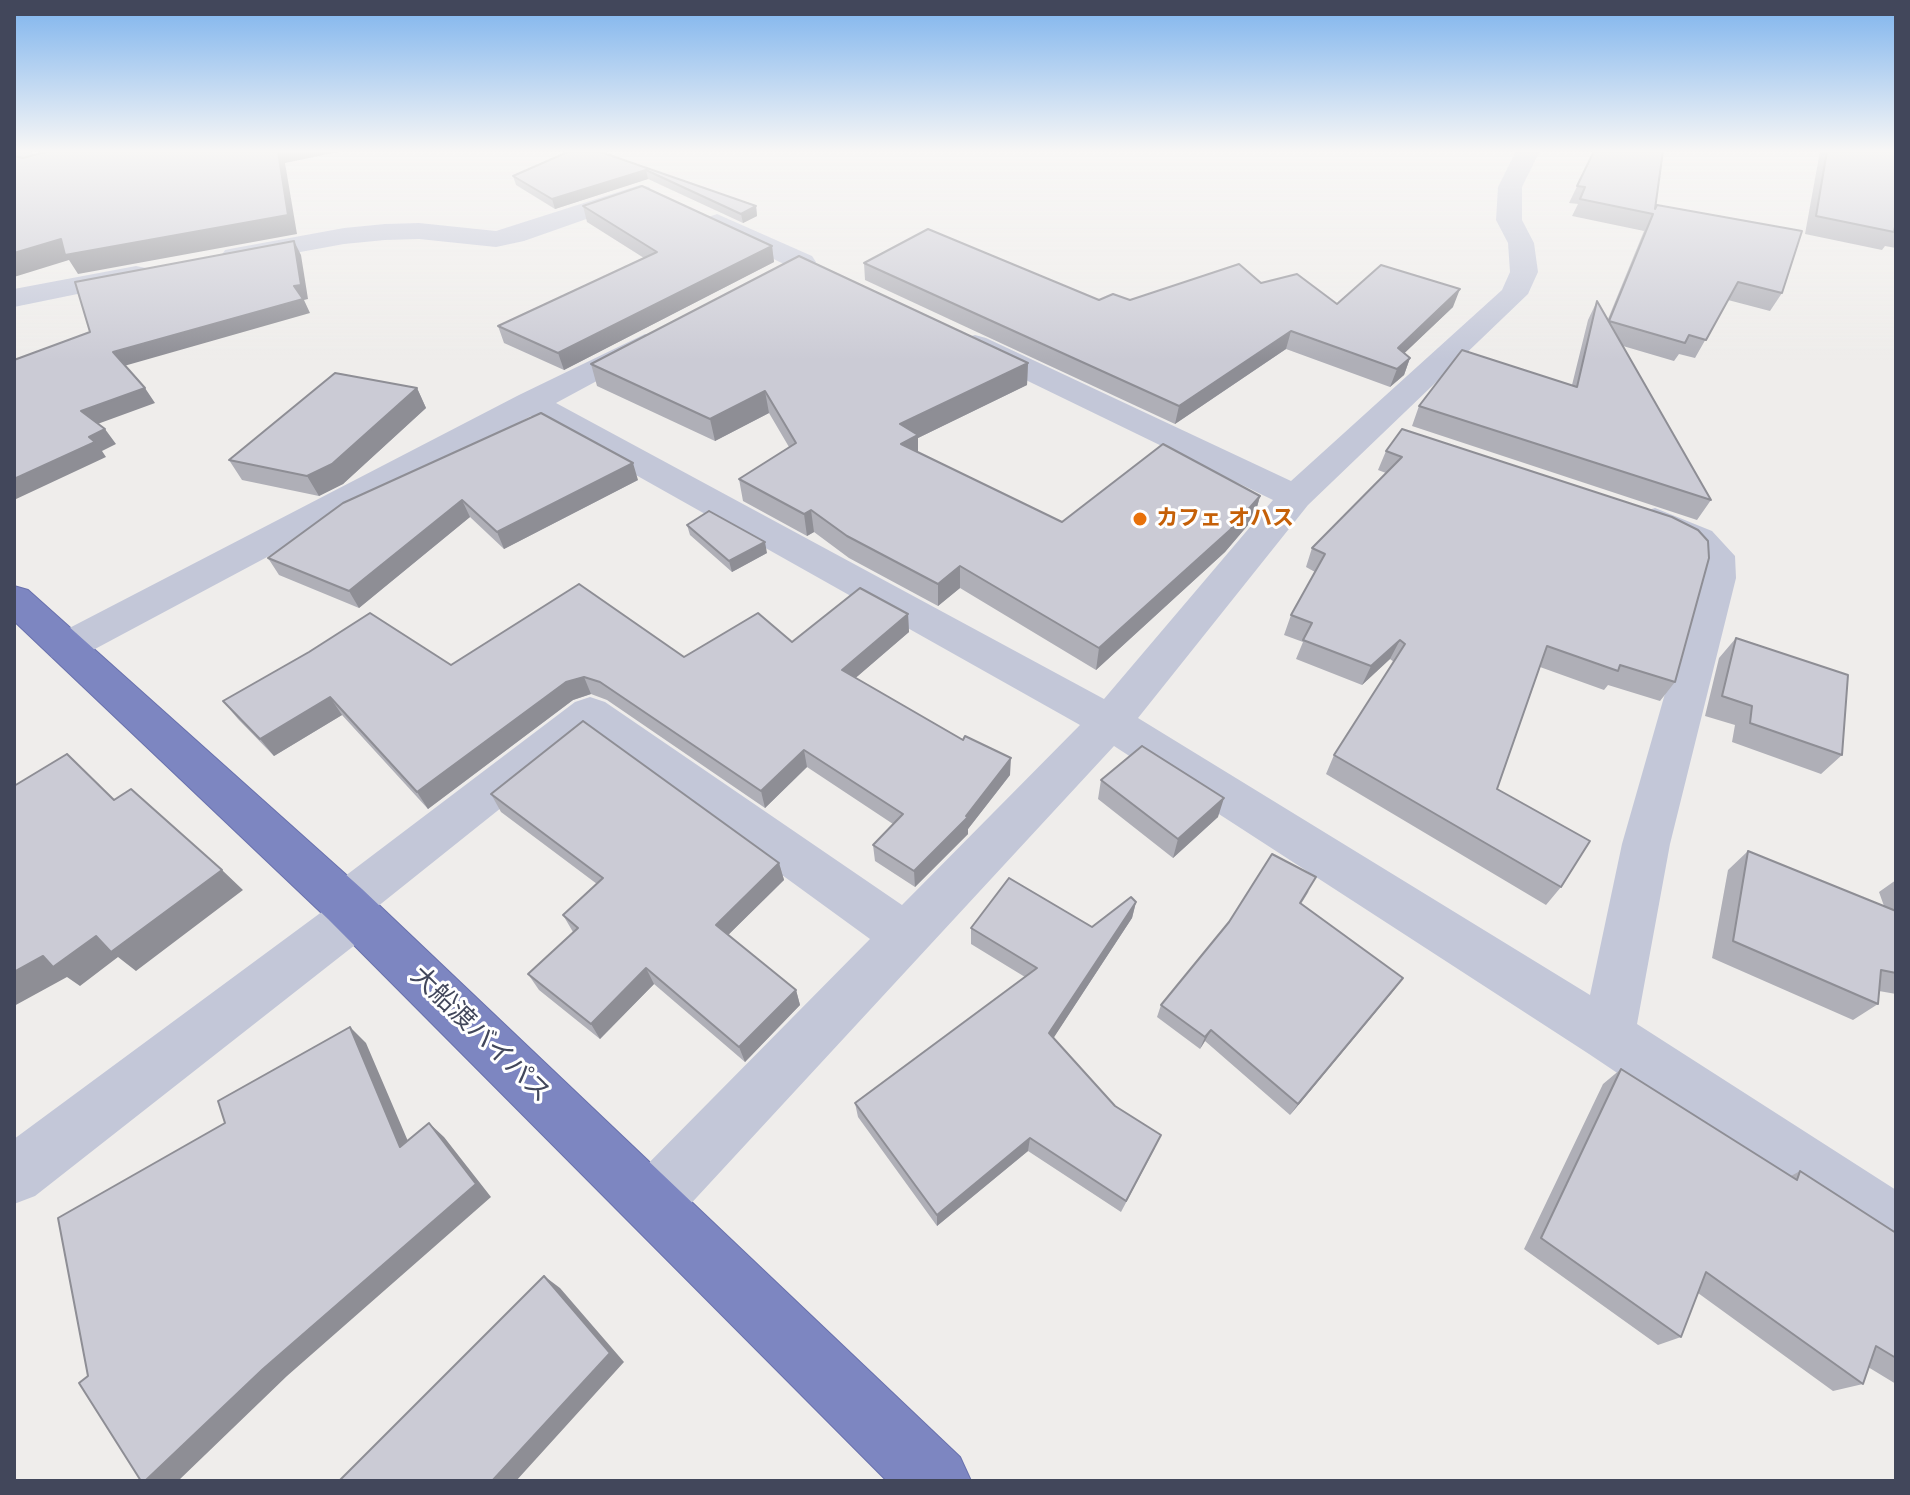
<!DOCTYPE html>
<meta charset="utf-8">
<style>
body{margin:0}
#map{position:relative;width:1910px;height:1495px;overflow:hidden;background:#efedeb;font-family:Arial,sans-serif}
canvas{display:block}
.frame{position:absolute;inset:0;border:16px solid #42475b;pointer-events:none}
</style>
<div id="map">
<canvas width="1910" height="1495"></canvas>
<div class="frame"></div>
</div>
<script>
const ctx = document.querySelector('canvas').getContext('2d');
ctx.lineJoin = 'round';
const poly = rows => new Path2D(rows.map(r => 'M' + r).join(''));
function strokePath(path, color, width, dash) { ctx.strokeStyle = color; ctx.lineWidth = width; ctx.lineCap = dash ? 'butt' : 'round'; ctx.setLineDash(dash || []); ctx.stroke(path); }
function paint(path, color) { ctx.fillStyle = color; ctx.fill(path, 'evenodd'); }
function label(font, color, halo, rows, align = 'center') {
  ctx.font = font + ' Arial,"Noto Sans JP",sans-serif'; ctx.lineWidth = 6; ctx.setLineDash([]); ctx.textBaseline = 'middle'; ctx.strokeStyle = halo; ctx.fillStyle = color; for (const [text, x, y, turn = 0] of rows) {
    ctx.save(); ctx.translate(x, y); ctx.rotate((+turn || 0) * Math.PI / 180); ctx.textAlign = isNaN(turn) ? turn : align; if (halo) ctx.strokeText(text, 0, 0); ctx.fillText(text, 0, 0); ctx.restore();
  }
}
const highway = poly([
 [14,586,28,590,362,889,960,1457,971,1481,887,1481,328,919,14,621,14,586]
]);
strokePath(highway, '#6971ad', 2);
paint(poly([
 [14,151,30,151,38,158,64,151,103,151,99,156,34,173,26,171,14,161,14,151],
 [1516,151,1540,151,1522,187,1522,220,1534,243,1538,272,1528,294,1308,505,1138,718,1590,995,1622,844,1698,578,1697,559,1686,547,1642,528,1637,520,1642,512,1655,508,1712,531,1735,556,1736,578,1670,844,1637,1024,1896,1190,1896,1255,1875,1246,1589,1054,1114,746,673,1223,652,1232,631,1223,622,1202,631,1181,870,939,591,736,377,907,381,915,374,930,35,1196,14,1204,14,1139,323,911,320,904,328,889,575,702,590,697,605,702,902,905,1080,725,531,416,80,657,66,662,52,657,46,647,52,637,519,395,645,334,656,337,660,343,656,349,556,403,1104,699,1273,500,964,350,960,344,964,338,975,335,986,338,1291,481,1502,290,1510,272,1508,243,1496,220,1498,187,1516,151],
 [640,185,649,187,652,192,649,197,524,241,496,247,419,239,385,240,344,244,235,264,225,262,221,256,225,250,235,248,344,228,385,224,419,223,496,231,640,185],
 [717,214,812,256,816,262,812,268,792,268,708,227,704,222,708,217,717,214],
 [136,266,146,268,150,274,146,280,14,307,14,289,136,266]
]), '#c3c7d8');
paint(highway, '#7d86c1');
paint(poly([
 [598,151,756,206,757,216,743,223,648,179,555,209,516,185,513,176],
 [1594,151,1656,208,1782,293,1770,311,1728,300,1695,358,1679,354,1674,361,1623,346,1711,500,1697,520,1412,426,1419,406,1572,385,1588,320,1597,301,1608,319,1644,231,1572,216,1578,204,1569,203],
 [1820,151,1896,151,1896,248,1885,246,1882,250,1805,234],
 [583,206,772,246,774,262,564,370,504,343,498,326,644,258,587,222],
 [864,263,1099,300,1130,300,1261,283,1337,304,1453,307,1404,353,1410,358,1404,375,1390,387,1286,349,1175,424,865,280],
 [1028,363,1027,385,918,438,918,453,1062,522,1260,496,1254,518,1225,552,1096,670,960,588,938,606,849,558,814,532,807,536,743,501,739,479,789,447,769,413,715,441,597,386,591,364],
 [417,388,426,408,343,484,319,496,242,480,229,460],
 [1402,429,1675,682,1660,701,1608,685,1604,690,1540,667,1497,789,1561,887,1546,905,1326,774,1334,755,1394,662,1390,659,1362,685,1296,659,1303,642,1284,635,1291,615,1315,572,1306,567,1312,548,1386,473,1378,470,1386,451],
 [638,480,504,549,470,517,359,608,279,575,268,558,343,503],
 [687,525,767,553,732,572,690,535],
 [908,614,909,632,855,678,1010,775,968,829,968,834,915,887,875,861,873,845,893,824,807,767,765,808,607,700,591,694,573,700,428,809,342,715,274,756,238,719,223,701,451,665,684,657,792,642],
 [1736,638,1842,755,1821,774,1732,742,1735,725,1705,716,1719,658],
 [1101,780,1218,817,1173,858,1098,799],
 [491,794,779,863,784,880,728,935,796,990,800,1005,745,1062,654,984,600,1039,539,990,528,974,573,932,563,915,597,884,501,812],
 [1748,851,1884,906,1879,892,1896,880,1896,994,1879,991,1878,1004,1853,1020,1712,958,1728,870],
 [1309,891,1301,904,1394,990,1290,1115,1205,1041,1200,1049,1157,1017,1161,1005],
 [1136,902,1132,918,1053,1038,1115,1106,1155,1148,1121,1212,1028,1151,937,1226,858,1117,855,1103,1025,977,971,944,971,928,1092,927],
 [1621,1069,1791,1176,1800,1171,1896,1286,1896,1384,1868,1367,1863,1384,1833,1391,1698,1293,1681,1337,1658,1345,1524,1249,1603,1084]
]), '#afafb7');
paint(poly([
 [278,151,343,151,285,163,297,234,78,274,69,260,14,277,14,253,61,239],
 [646,170,648,179,555,209,552,199],
 [756,206,757,216,743,223,741,214],
 [294,241,301,255,308,299,304,300,310,313,124,366,113,352,294,286],
 [772,246,774,262,564,370,558,353],
 [1460,289,1453,307,1391,366,1398,348],
 [1291,331,1286,349,1175,424,1179,406],
 [1410,358,1404,375,1390,387,1397,369],
 [1028,363,1027,385,918,438,918,457,902,466,900,424],
 [145,388,155,403,92,426,81,411],
 [417,388,426,408,343,484,319,496,307,476],
 [765,391,769,413,715,441,710,419],
 [105,429,116,444,102,451,106,457,14,500,14,479,89,437],
 [633,463,638,480,504,549,497,532],
 [1260,496,1254,518,1225,552,1096,670,1099,648],
 [462,500,470,517,359,608,349,591],
 [811,510,814,532,807,536,804,514],
 [765,542,767,553,732,572,729,561],
 [960,566,960,588,938,606,938,584],
 [908,614,909,632,844,688,842,670],
 [1400,640,1390,659,1362,685,1371,666],
 [584,677,591,694,573,700,428,809,417,792,566,682],
 [330,697,342,715,274,756,260,739],
 [804,750,807,767,765,808,761,791],
 [1011,758,1010,775,968,829,968,834,915,887,914,871,966,816],
 [1224,798,1218,817,1173,858,1178,839],
 [779,863,784,880,722,941,716,925],
 [222,870,243,890,136,971,118,957,80,986,67,977,14,1006,14,972,43,956,96,936],
 [1136,902,1132,918,1047,1048,1049,1033],
 [646,968,654,984,600,1039,591,1024],
 [1403,978,1394,990,1290,1115,1298,1104],
 [796,990,800,1005,745,1062,739,1047],
 [350,1027,366,1043,416,1160,400,1147],
 [1211,1030,1205,1041,1200,1049,1205,1037],
 [429,1123,444,1137,491,1197,287,1376,178,1481,145,1481],
 [1030,1138,1028,1151,937,1226,937,1215],
 [544,1276,560,1288,624,1362,516,1481,492,1481]
]), '#8e8e95');
const building = poly([
 [49,151,278,151,288,215,65,255,61,239,14,253,14,156,23,158,49,151],
 [570,151,598,151,756,206,741,214,646,170,552,199,513,176,570,151],
 [1594,151,1663,151,1655,209,1657,205,1802,231,1782,293,1738,282,1706,340,1689,335,1685,343,1609,321,1653,214,1580,199,1585,187,1577,186,1594,151],
 [1827,151,1896,151,1896,228,1895,227,1894,232,1816,216,1827,151],
 [642,186,772,246,558,353,498,326,657,252,583,206,642,186],
 [928,229,1099,300,1113,294,1130,300,1239,264,1261,283,1297,274,1337,304,1381,265,1460,289,1398,348,1410,358,1397,369,1291,331,1179,406,864,263,928,229],
 [294,241,301,285,294,286,303,299,113,352,145,388,81,411,105,429,89,437,95,442,14,479,14,360,90,332,75,282,294,241],
 [799,256,1028,363,900,424,918,435,901,444,1062,522,1163,444,1260,496,1230,530,1099,648,960,566,938,584,847,536,811,510,804,514,739,479,796,443,765,391,710,419,591,364,799,256],
 [1597,301,1711,500,1419,406,1462,350,1577,387,1597,301],
 [335,373,417,388,332,464,307,476,229,460,335,373],
 [541,413,633,463,497,532,462,500,349,591,268,558,343,503,541,413],
 [1402,429,1672,517,1698,530,1708,541,1709,558,1675,682,1620,665,1618,671,1547,646,1497,789,1590,841,1561,887,1334,755,1405,644,1400,640,1371,666,1303,640,1312,623,1291,615,1325,554,1312,548,1402,457,1386,451,1402,429],
 [709,511,765,542,729,561,687,525,709,511],
 [579,584,684,657,758,613,792,642,860,588,908,614,842,670,963,740,965,736,1011,758,966,816,968,817,914,871,873,845,903,814,804,750,761,791,600,682,584,677,566,682,417,792,330,697,260,739,223,701,309,652,370,613,451,665,579,584],
 [1736,638,1848,675,1842,755,1750,723,1752,706,1722,696,1736,638],
 [583,721,779,863,716,925,796,990,739,1047,646,968,591,1024,528,974,578,928,563,915,603,878,491,794,583,721],
 [1142,746,1224,798,1178,839,1101,780,1142,746],
 [67,754,114,800,131,789,222,870,111,952,96,936,53,967,43,956,14,972,14,786,67,754],
 [1748,851,1896,911,1896,973,1881,970,1878,1004,1733,941,1748,851],
 [1272,854,1316,877,1300,903,1403,978,1298,1104,1211,1030,1205,1037,1161,1005,1229,922,1272,854],
 [1009,878,1092,927,1131,897,1136,902,1049,1033,1115,1106,1161,1135,1126,1201,1030,1138,937,1215,855,1103,1037,968,971,928,1009,878],
 [350,1027,400,1147,429,1123,476,1184,263,1369,145,1481,141,1481,79,1383,88,1376,58,1218,225,1123,218,1101,350,1027],
 [1621,1069,1797,1180,1800,1171,1896,1233,1896,1358,1876,1346,1863,1384,1706,1272,1681,1337,1541,1238,1621,1069],
 [544,1276,610,1353,492,1481,339,1481,544,1276]
]);
paint(building, '#cbcbd5');
strokePath(building, '#8e8e95', 2);
const sky = ctx.createLinearGradient(0, 0, 0, 360);
sky.addColorStop(0, '#7db3ed');
sky.addColorStop(0.42, '#f8f7f6');
sky.addColorStop(1, '#f8f7f600');
ctx.fillStyle = sky;
ctx.fillRect(0, 0, 1910, 360);
for (const [x, y, r, color] of [
 [1140,519,8,"#e8710a"]
]) { const dot = new Path2D(); dot.arc(x, y, r, 0, 2 * Math.PI); ctx.fillStyle = color; ctx.fill(dot); strokePath(dot, '#fff', 3); }
label('bold 22px', '#c56008', '#fff', [
 ["カフェ オハス",1156,519]
], 'left');
label('26px', '#42475b', '#fff', [
 ["大船渡バイパス",480,1035,44]
]);
</script>
